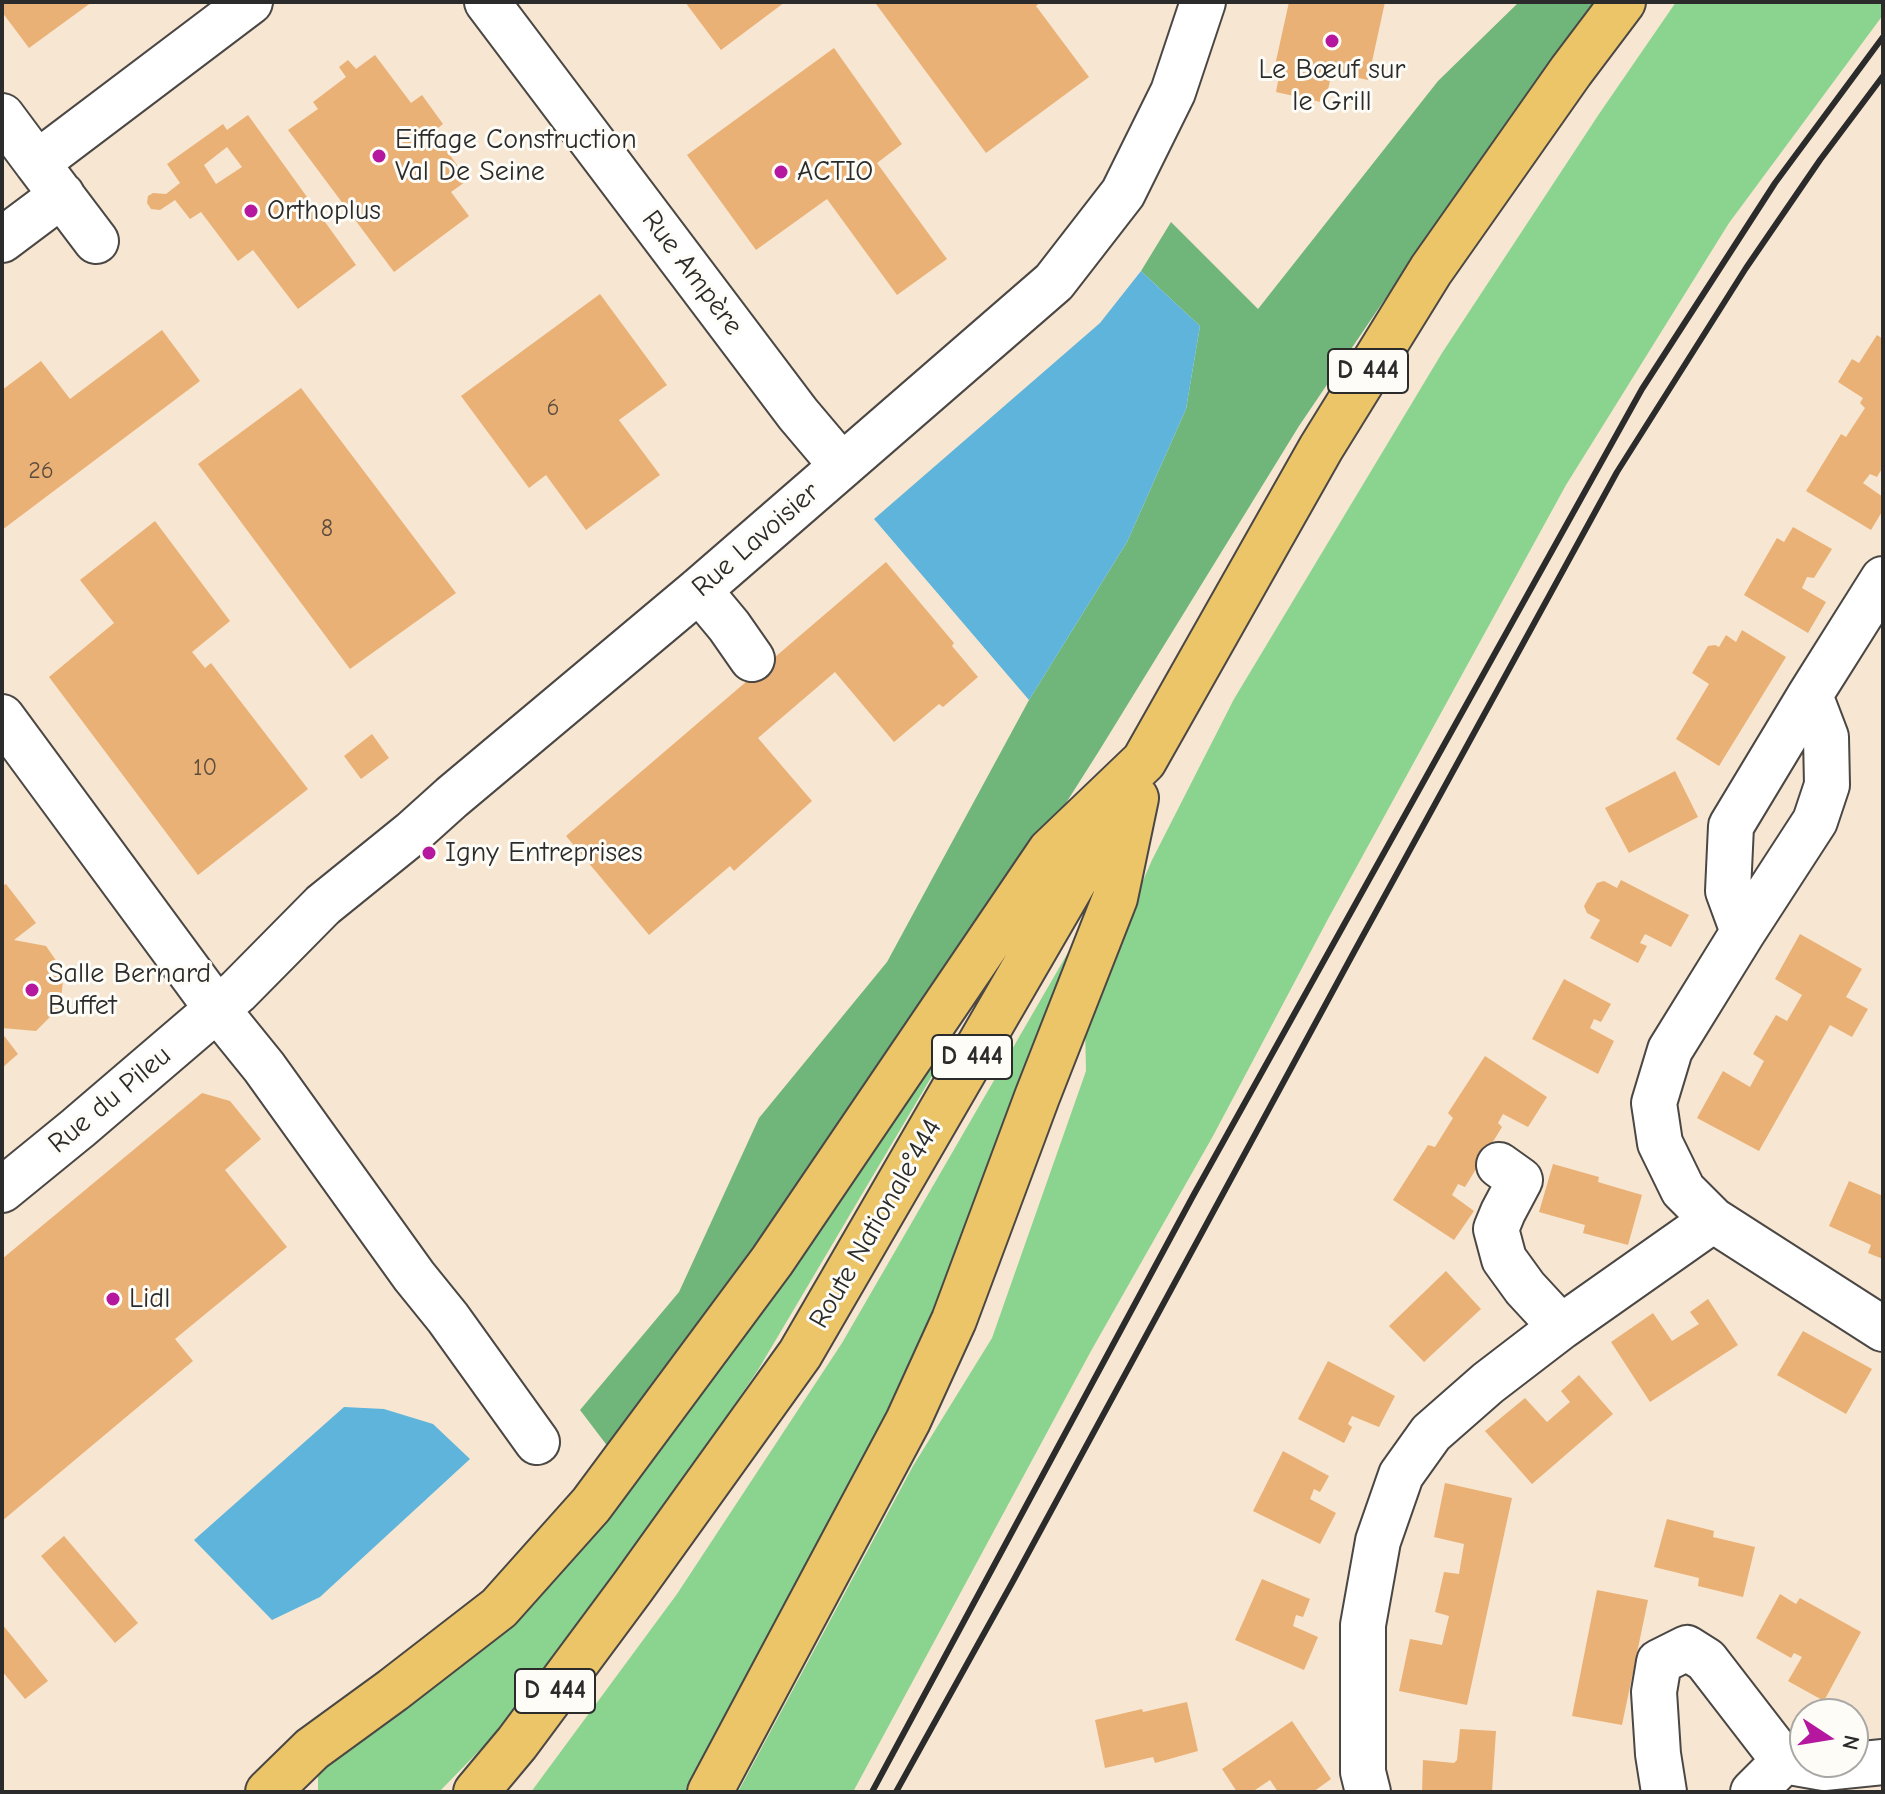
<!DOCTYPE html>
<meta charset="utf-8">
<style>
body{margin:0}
#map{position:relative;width:1885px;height:1794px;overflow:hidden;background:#f7e6d1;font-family:"Comic Neue",sans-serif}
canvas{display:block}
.frame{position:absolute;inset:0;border:4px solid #2b2b2b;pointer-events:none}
.north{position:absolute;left:1789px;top:1698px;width:80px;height:80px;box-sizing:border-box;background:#fdfcf7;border:2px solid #a9a8a5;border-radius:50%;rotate:102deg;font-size:22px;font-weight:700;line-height:32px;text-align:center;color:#2b2b2b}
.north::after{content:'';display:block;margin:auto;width:28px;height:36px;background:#b5179e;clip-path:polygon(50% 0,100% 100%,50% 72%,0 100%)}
</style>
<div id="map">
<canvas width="1885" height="1794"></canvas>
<div class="frame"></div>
<div class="north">N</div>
</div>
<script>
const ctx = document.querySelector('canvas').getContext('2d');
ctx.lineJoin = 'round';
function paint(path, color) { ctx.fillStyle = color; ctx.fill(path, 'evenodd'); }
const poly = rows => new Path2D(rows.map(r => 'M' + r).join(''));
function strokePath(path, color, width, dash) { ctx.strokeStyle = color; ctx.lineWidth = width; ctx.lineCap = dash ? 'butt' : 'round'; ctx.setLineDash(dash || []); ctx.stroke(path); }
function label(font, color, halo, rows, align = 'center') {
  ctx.font = font + ' "Comic Neue",sans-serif'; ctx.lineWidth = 6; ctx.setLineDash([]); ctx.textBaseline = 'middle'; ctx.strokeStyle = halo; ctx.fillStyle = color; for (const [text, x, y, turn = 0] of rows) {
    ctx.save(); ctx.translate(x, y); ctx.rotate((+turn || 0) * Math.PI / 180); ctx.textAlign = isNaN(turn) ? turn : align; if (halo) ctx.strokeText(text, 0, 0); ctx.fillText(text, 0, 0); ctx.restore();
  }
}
paint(poly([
 [1676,2,1883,2,1883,15,1729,223,1566,485,1328,919,1213,1136,1091,1351,853,1792,738,1792,913,1466,992,1338,1086,1071,1085,1025,1099,981,1152,860,1234,699,1442,353,1599,114],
 [1099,899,951,1294,698,1792,531,1792,677,1594,842,1343],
 [931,1052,942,1059,758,1370,546,1682,439,1792,318,1792,318,1773,441,1680]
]), '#8bd48f');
paint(poly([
 [1519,2,1595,2,1556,53,1435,225,1299,426,1099,751,1000,907,612,1452,580,1410,679,1292,759,1118,887,962,1029,700,1127,542,1186,409,1200,326,1141,271,1171,222,1258,309,1438,81]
]), '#70b67a');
paint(poly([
 [1141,271,1200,326,1186,409,1127,542,1029,700,874,519,1100,323],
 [344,1407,384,1409,433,1424,470,1459,320,1597,272,1620,194,1540]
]), '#5fb4db');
paint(poly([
 [2,2,92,2,29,48,2,12],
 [685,2,785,2,721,50],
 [879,2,1041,2,1036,6,1089,77,986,153,876,4],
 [1289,2,1385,2,1368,80,1332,72,1325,103,1276,92,1280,71,1274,70],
 [834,48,902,144,877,163,947,259,897,295,827,199,756,250,687,155],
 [375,55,411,103,422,95,443,124,433,132,468,180,451,192,469,216,394,272,288,130,318,109,313,102,346,77,339,67,348,60,356,69],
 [248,115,356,265,298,309,253,250,238,261,201,212,190,219,175,200,160,210,151,209,147,203,148,196,153,193,166,194,180,183,167,164,223,124,227,130],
 [227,147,242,167,216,184,204,165],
 [600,294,667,385,619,420,660,475,586,530,546,475,529,488,461,396],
 [162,330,200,381,2,530,2,390,41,361,70,399],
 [1877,335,1883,339,1883,467,1877,477,1870,474,1863,483,1883,497,1883,510,1871,530,1806,491,1841,434,1846,437,1865,408,1860,403,1863,398,1838,382,1852,359,1859,363],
 [301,388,456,593,350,669,198,464],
 [155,521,230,621,192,652,205,668,211,663,308,789,198,875,49,677,114,623,80,580],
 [1793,527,1832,549,1814,578,1807,577,1802,588,1826,602,1808,633,1744,595,1777,538,1784,542],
 [886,562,954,643,952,646,978,677,943,707,939,704,894,742,835,672,758,738,812,801,734,871,730,866,649,935,566,836],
 [1742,630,1786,657,1719,766,1676,739,1709,684,1692,673,1708,646,1715,645,1719,647,1726,635,1736,642],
 [372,734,389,758,361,779,344,756],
 [1675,771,1698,817,1629,853,1605,808],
 [1621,880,1689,915,1671,947,1645,934,1640,943,1647,946,1638,963,1590,938,1600,920,1587,913,1584,906,1597,883,1604,881,1617,888],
 [6,884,36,923,14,940,46,946,64,972,60,1007,36,1031,2,1028,2,886],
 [1800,934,1862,969,1846,997,1868,1009,1852,1037,1830,1025,1759,1151,1697,1118,1723,1071,1750,1087,1764,1061,1753,1054,1776,1015,1787,1021,1802,995,1775,979],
 [1564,979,1611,1004,1601,1022,1594,1019,1590,1028,1614,1041,1598,1074,1532,1039],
 [2,1033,18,1054,2,1068],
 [1485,1056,1547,1097,1528,1127,1503,1114,1498,1123,1502,1127,1465,1187,1458,1184,1452,1195,1474,1211,1454,1240,1393,1200,1428,1145,1435,1147,1453,1118,1448,1113],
 [202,1093,230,1101,261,1139,225,1170,287,1247,175,1339,193,1361,2,1521,2,1259],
 [1553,1164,1599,1177,1598,1182,1642,1195,1628,1245,1583,1233,1585,1225,1539,1212],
 [1849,1181,1883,1196,1883,1259,1868,1253,1871,1245,1829,1226],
 [1446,1271,1481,1309,1424,1362,1389,1326],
 [1708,1299,1738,1345,1650,1402,1611,1342,1653,1313,1672,1341,1699,1324,1690,1312],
 [1803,1331,1872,1369,1846,1414,1777,1375],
 [1328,1361,1395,1396,1379,1427,1352,1416,1348,1424,1352,1427,1344,1443,1298,1419],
 [1579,1375,1613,1414,1532,1484,1485,1431,1525,1398,1547,1422,1570,1402,1561,1391],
 [1283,1451,1329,1476,1320,1492,1314,1489,1310,1499,1336,1513,1320,1544,1253,1511],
 [1445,1483,1512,1498,1467,1705,1399,1691,1410,1639,1442,1645,1449,1616,1435,1612,1444,1572,1459,1574,1464,1544,1434,1537],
 [1667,1519,1714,1531,1713,1537,1755,1547,1743,1597,1698,1586,1699,1578,1654,1567],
 [64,1536,138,1623,115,1643,41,1556],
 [1262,1579,1310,1599,1303,1617,1296,1615,1293,1626,1318,1637,1304,1670,1235,1640],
 [1597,1590,1648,1600,1622,1725,1572,1716],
 [1780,1594,1796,1604,1800,1598,1861,1632,1824,1701,1788,1681,1802,1657,1794,1653,1791,1658,1756,1638],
 [2,1624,48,1681,25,1699,2,1671],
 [1187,1702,1198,1751,1155,1763,1153,1757,1105,1768,1095,1720,1142,1709,1143,1712],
 [1292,1721,1331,1779,1313,1792,1278,1792,1270,1780,1252,1792,1237,1792,1222,1769],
 [1460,1729,1496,1731,1492,1792,1422,1792,1423,1760,1454,1763,1457,1760]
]), '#eab176');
const minor = poly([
 [487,2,798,414,842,466],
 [2,116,37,163,250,2],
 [37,163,96,241],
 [2,240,62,195],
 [699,590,729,626,752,659],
 [1810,695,1826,737,1827,785,1815,821,1743,932,1670,1050,1654,1103,1660,1143,1683,1190,1713,1220,1883,1329],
 [2,717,217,1009,264,1067,414,1276,448,1318,537,1442],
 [1743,932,1728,891,1731,826,1810,695,1883,579],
 [1499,1165,1520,1180,1503,1212,1496,1229,1504,1259,1525,1288,1561,1327],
 [2,1190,78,1128,238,991,323,905,412,833,452,797,699,590,1054,282,1123,193,1173,92,1203,2],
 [1368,1792,1363,1772,1363,1625,1378,1541,1401,1475,1431,1433,1488,1383,1561,1327,1713,1220],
 [1664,1792,1658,1754,1654,1692,1659,1662,1687,1648,1706,1660,1784,1761],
 [1753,1792,1784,1761,1824,1768,1883,1762]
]);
const major = poly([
 [268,1792,312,1749,393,1690,499,1608,591,1505,772,1261,1050,851,1144,761,1321,448,1431,270,1571,71,1623,2],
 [476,1792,517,1743,632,1588,800,1354,1119,804],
 [710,1792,908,1421,954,1320,1037,1097,1115,898,1136,798]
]);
strokePath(minor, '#4a4744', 48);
strokePath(major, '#4a4744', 48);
strokePath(minor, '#fff', 44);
strokePath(major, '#ecc569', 44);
strokePath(poly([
 [872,1792,1193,1196,1642,389,1775,183,1883,37],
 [896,1792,1012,1583,1354,952,1617,472,1746,268,1820,160,1883,76]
]), '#2b2b2b', 6);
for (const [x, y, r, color] of [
 [1332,41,8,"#b5179e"],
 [379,156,8,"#b5179e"],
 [781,172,8,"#b5179e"],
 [251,211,8,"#b5179e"],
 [429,853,8,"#b5179e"],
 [32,990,8,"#b5179e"],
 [113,1299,8,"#b5179e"]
]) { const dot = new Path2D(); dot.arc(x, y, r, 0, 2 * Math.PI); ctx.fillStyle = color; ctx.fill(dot); strokePath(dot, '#fdfcf7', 3); }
label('24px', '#5b4c3e', null, [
 ["6",553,408],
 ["26",41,471],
 ["8",327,529],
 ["10",205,768]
]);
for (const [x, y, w] of [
 [1368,371,80],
 [972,1057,80],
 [555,1691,80]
]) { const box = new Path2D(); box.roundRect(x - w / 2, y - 22, w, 44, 6); ctx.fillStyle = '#fdfcf7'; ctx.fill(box); strokePath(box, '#2b2b2b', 2); }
label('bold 26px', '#2b2b2b', null, [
 ["D 444",1368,371],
 ["D 444",972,1057],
 ["D 444",555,1691]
]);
label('28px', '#2b2b2b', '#fdfcf7', [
 ["Le Bœuf sur",1332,70,"center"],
 ["le Grill",1332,102,"center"],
 ["Eiffage Construction",395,140],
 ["Val De Seine",395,172],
 ["ACTIO",797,172],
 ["Orthoplus",267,211],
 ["Igny Entreprises",445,853],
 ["Salle Bernard",48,974],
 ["Buffet",48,1006],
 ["Lidl",129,1299]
], 'left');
label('28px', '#2b2b2b', '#fdfcf7', [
 ["Rue Ampère",692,273,53],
 ["Rue Lavoisier",756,540,-41],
 ["Rue du Pileu",110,1100,-40],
 ["Route Nationale°444",876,1224,-60]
]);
</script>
